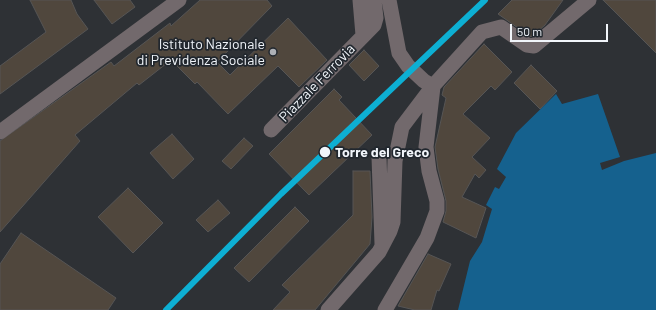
<!DOCTYPE html>
<style>
body{margin:0}
#map{position:relative;width:656px;height:310px;overflow:hidden;background:#2e3135;font-family:Barlow,sans-serif}
canvas{display:block}
.scale{position:absolute;left:510px;top:24px;width:98px;height:18px;box-sizing:border-box;border:2px solid #f1f5fa;border-top:0;padding-left:5px;font-size:12px;line-height:14px;white-space:nowrap;color:#f1f5fa;-webkit-text-stroke:3px #21272e;paint-order:stroke}
</style>
<div id="map">
<canvas width="656" height="310"></canvas>
<div class="scale">50 m</div>
</div>
<script>
const ctx = document.querySelector('canvas').getContext('2d');
ctx.lineJoin = 'round';
function paint(path, color) { ctx.fillStyle = color; ctx.fill(path, 'evenodd'); }
const poly = rows => new Path2D(rows.map(r => 'M' + r).join(''));
function strokePath(path, color, width, dash) { ctx.strokeStyle = color; ctx.lineWidth = width; ctx.lineCap = dash ? 'butt' : 'round'; ctx.setLineDash(dash || []); ctx.stroke(path); }
function label(font, color, halo, rows, align = 'center') {
  ctx.font = font + ' Barlow,sans-serif'; ctx.lineWidth = 3.5; ctx.setLineDash([]); ctx.textBaseline = 'middle'; ctx.strokeStyle = halo; ctx.fillStyle = color; for (const [text, x, y, turn = 0] of rows) {
    ctx.save(); ctx.translate(x, y); ctx.rotate((+turn || 0) * Math.PI / 180); ctx.textAlign = isNaN(turn) ? turn : align; if (halo) ctx.strokeText(text, 0, 0); ctx.fillText(text, 0, 0); ctx.restore();
  }
}
paint(poly([
 [556,94,562,104,598,94,620,157,600,163,602,170,624,161,656,153,656,310,458,310,470,261,482,242,492,209,486,205,495,187,499,189,506,177,497,169,516,133]
]), '#15618e');
const building = poly([
 [30,0,71,0,77,14,88,29,0,94,0,66,46,32,30,0],
 [94,0,130,0,135,7,112,24,94,0],
 [200,0,267,0,272,6,217,62,230,75,288,18,327,60,299,87,278,66,228,114,197,82,195,84,171,60,139,85,137,83,75,135,80,141,0,232,0,141,111,62,114,66,170,23,171,26,200,0],
 [512,0,563,0,545,25,531,37,498,14,512,0],
 [603,0,656,0,656,53,603,0],
 [484,44,512,72,495,90,491,86,463,114,490,138,472,157,486,170,479,178,475,174,462,197,486,208,476,238,443,222,446,211,446,201,438,169,435,147,446,98,442,95,444,87,484,44],
 [364,50,379,66,364,81,349,65,364,50],
 [531,65,557,91,540,109,514,83,531,65],
 [334,89,342,97,339,100,372,135,309,195,269,154,334,89],
 [172,134,194,159,173,179,150,153,172,134],
 [244,138,253,146,231,169,222,161,244,138],
 [353,171,370,171,372,217,370,244,315,310,273,310,290,292,282,285,353,215,353,171],
 [128,188,163,223,133,253,98,217,128,188],
 [218,200,230,213,208,232,196,220,218,200],
 [295,207,309,221,249,282,234,268,295,207],
 [21,233,116,298,108,310,0,310,0,264,21,233],
 [428,254,451,264,439,291,437,290,431,310,415,310,398,306,428,254]
]);
paint(building, '#50473d');
strokePath(building, '#565555', 1);
strokePath(poly([
 [360,0,363,35],
 [389,0,399,53,408,66,424,81,433,86],
 [271,130,374,25,376,18,374,0],
 [0,132,179,0],
 [379,157,382,244],
 [328,310,379,252,390,231,393,222,395,161,402,127,433,86,482,32,501,27,527,45,534,46,589,0],
 [385,310,427,238,437,211,437,201,429,171,426,147,433,87]
]), '#72696c', 15);
strokePath(poly([
 [166,310,281,194,485,0]
]), '#0dafd3', 6);
for (const [x, y, r, color] of [
 [273,52,4,"#adb0b5"],
 [325,152,6,"#f1f5fa"]
]) { const dot = new Path2D(); dot.arc(x, y, r, 0, 2 * Math.PI); ctx.fillStyle = color; ctx.fill(dot); strokePath(dot, '#21272e', 1.5); }
label('14px', '#f1f5fa', '#21272e', [
 ["Istituto Nazionale",265,44],
 ["di Previdenza Sociale",265,60]
], 'right');
label('14px', '#f1f5fa', '#21272e', [
 ["Piazzale Ferrovia",317,83,-46]
]);
label('bold 14px', '#f1f5fa', '#21272e', [
 ["Torre del Greco",335,152]
], 'left');
</script>
